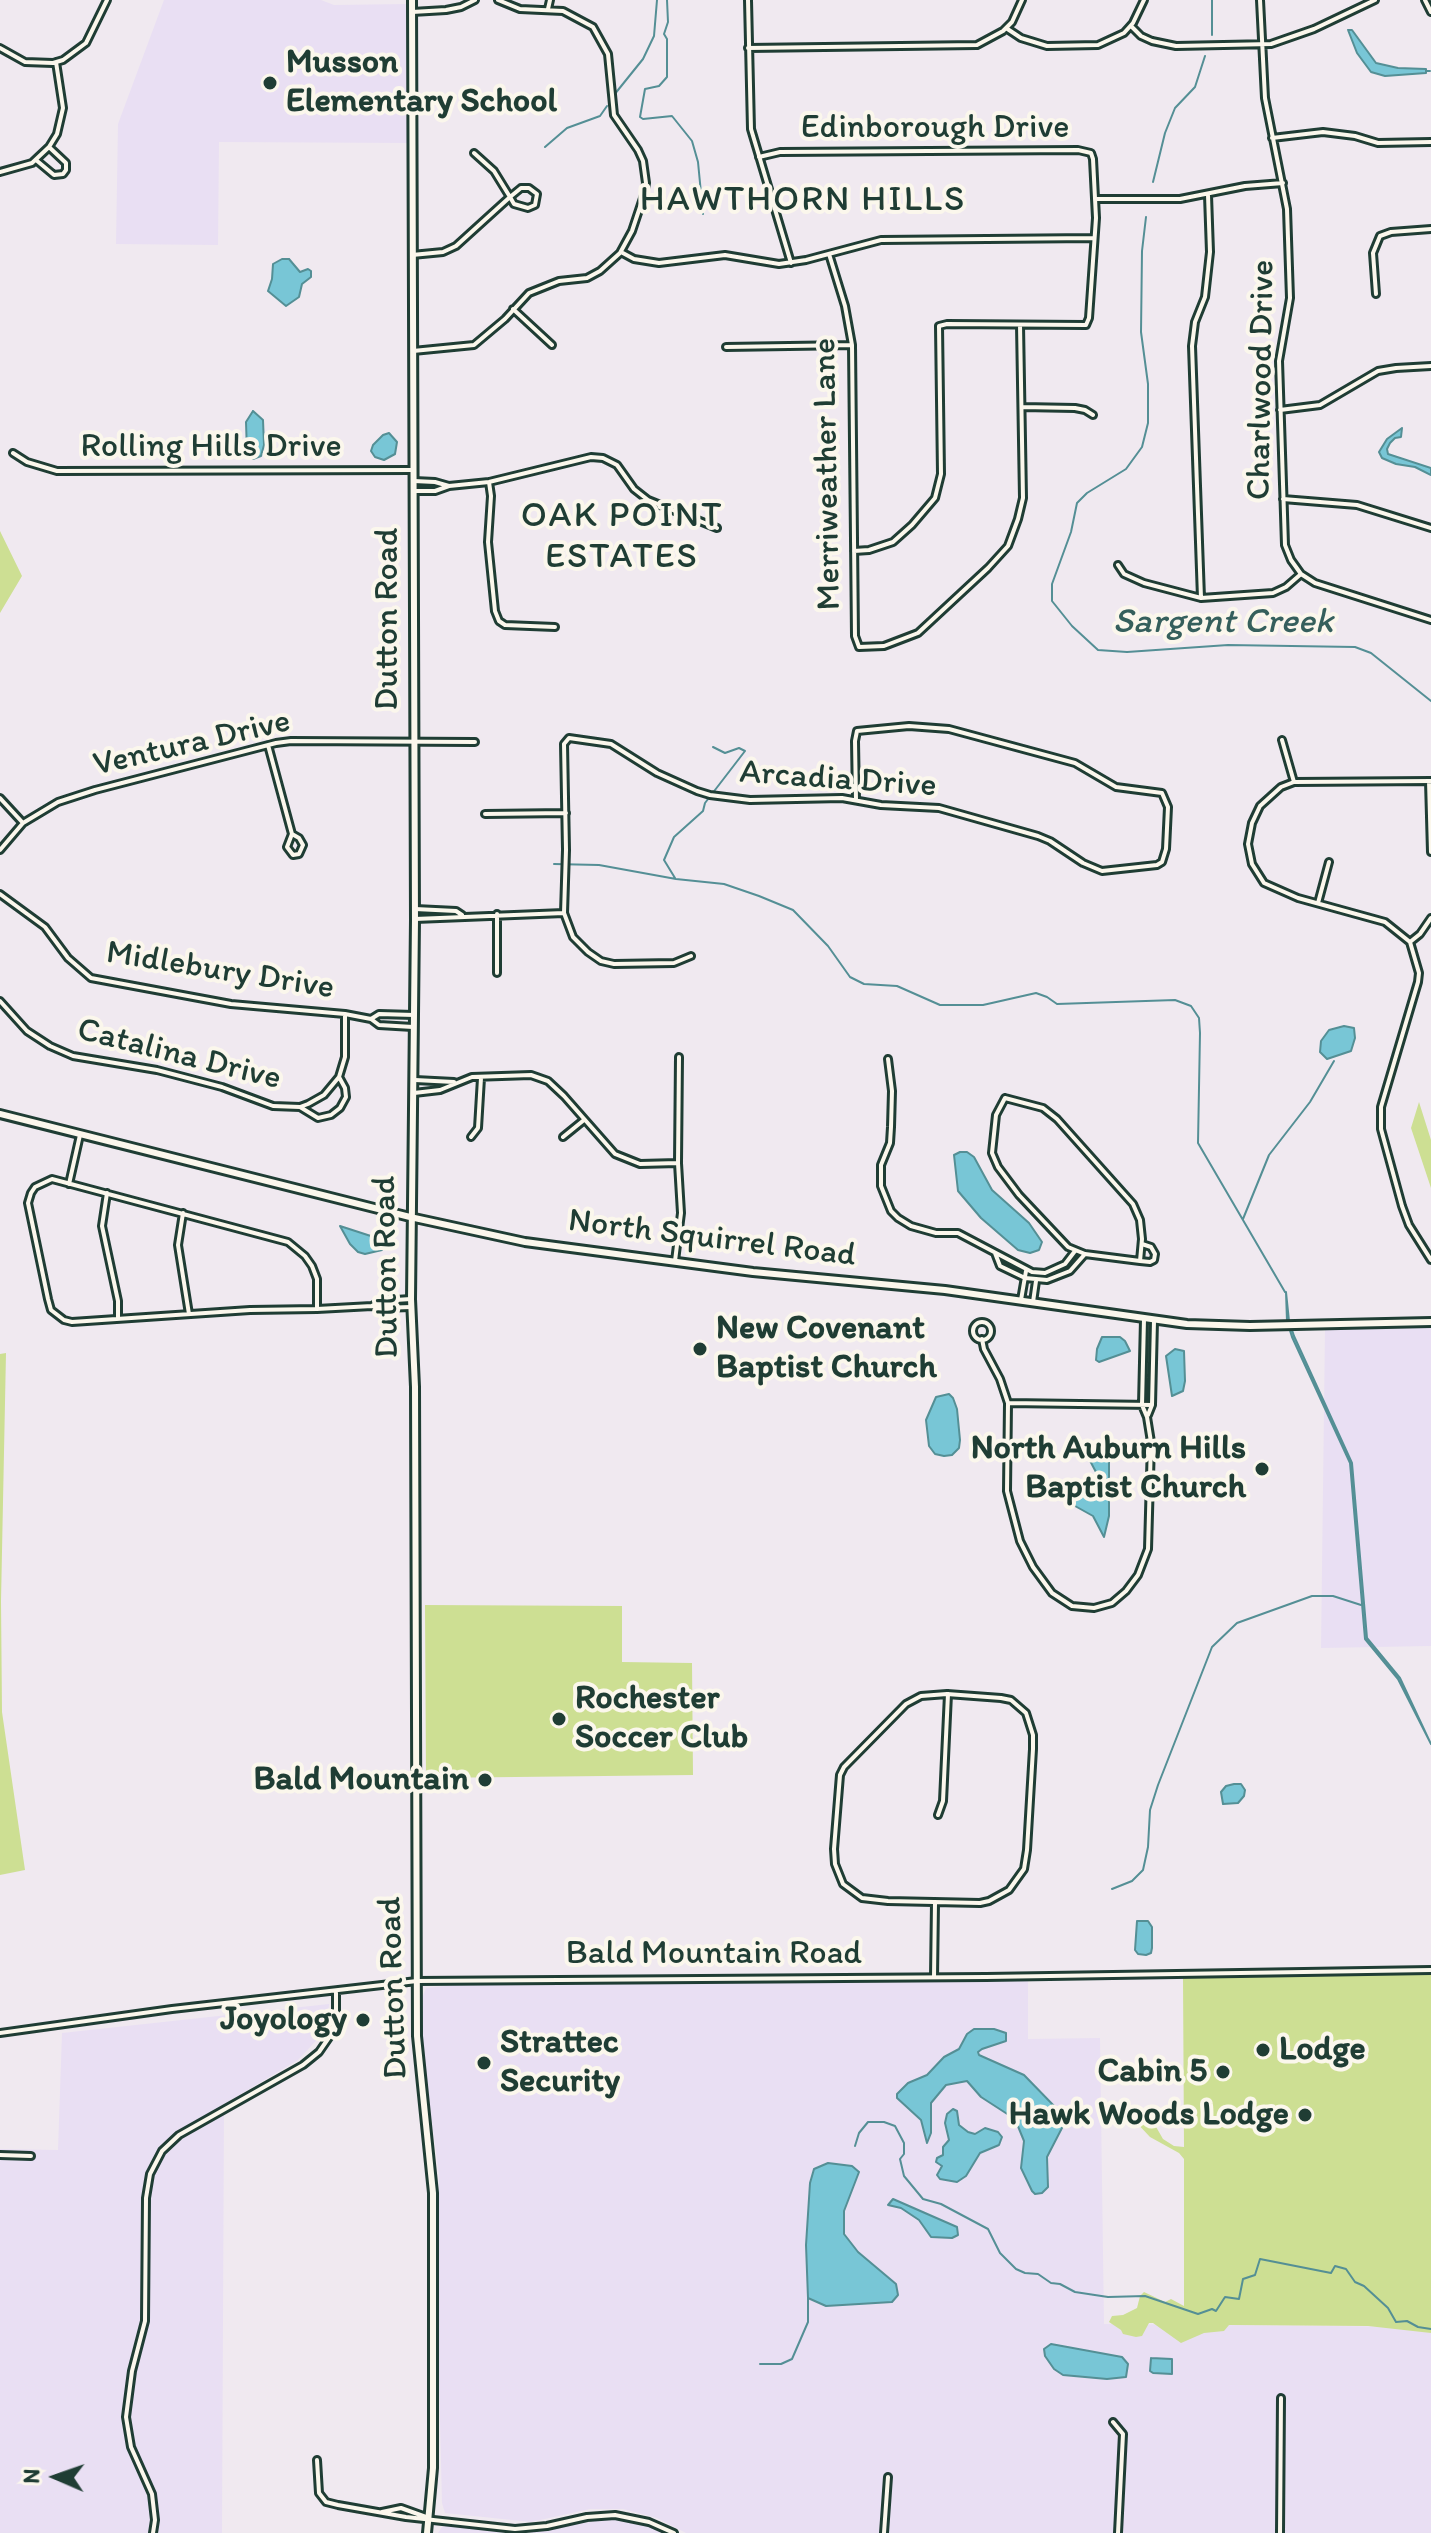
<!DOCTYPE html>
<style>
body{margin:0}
#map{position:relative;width:1431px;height:2533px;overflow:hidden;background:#f0e9f0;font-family:Itim,sans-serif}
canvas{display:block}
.north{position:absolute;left:16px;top:2437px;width:80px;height:80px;-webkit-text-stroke:6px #fbf7ec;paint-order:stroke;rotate:272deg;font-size:22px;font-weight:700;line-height:32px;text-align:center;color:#1f3d34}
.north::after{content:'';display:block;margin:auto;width:28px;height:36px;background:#1f3d34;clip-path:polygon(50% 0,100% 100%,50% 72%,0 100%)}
</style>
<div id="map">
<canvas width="1431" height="2533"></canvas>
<div class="north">N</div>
</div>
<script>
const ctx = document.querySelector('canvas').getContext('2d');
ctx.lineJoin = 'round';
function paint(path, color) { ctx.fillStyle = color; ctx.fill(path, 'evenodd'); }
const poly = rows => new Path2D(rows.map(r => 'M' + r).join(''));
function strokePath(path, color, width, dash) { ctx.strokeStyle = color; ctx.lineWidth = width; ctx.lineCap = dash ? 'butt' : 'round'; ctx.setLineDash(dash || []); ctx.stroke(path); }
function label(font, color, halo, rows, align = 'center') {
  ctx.font = font + ' Itim,sans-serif'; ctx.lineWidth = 8; ctx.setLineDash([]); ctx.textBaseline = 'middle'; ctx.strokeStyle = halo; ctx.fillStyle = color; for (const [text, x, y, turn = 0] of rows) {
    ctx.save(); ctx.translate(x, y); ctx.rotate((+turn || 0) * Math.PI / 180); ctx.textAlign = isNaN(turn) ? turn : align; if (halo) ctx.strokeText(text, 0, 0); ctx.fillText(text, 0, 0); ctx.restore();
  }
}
paint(poly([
 [164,0,321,0,334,5,408,4,408,143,219,142,218,245,116,244,118,124],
 [1431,1327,1431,1646,1321,1648,1325,1330],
 [1028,1980,1028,2039,1100,2038,1104,2324,1431,2327,1431,2533,686,2533,657,2518,623,2509,590,2509,531,2522,445,2513,442,2503,439,2380,439,2174,423,2055,422,1998,426,1988,499,1981],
 [329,2004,327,2029,298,2060,224,2104,222,2533,0,2533,0,2149,58,2150,62,2033],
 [607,2519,635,2522,666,2533,526,2533],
 [450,2525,500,2531,520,2533,438,2533,442,2527]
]), '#e9dff3');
paint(poly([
 [0,531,22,576,0,613],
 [1419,1102,1431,1140,1431,1188,1411,1128],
 [6,1353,1,1601,2,1712,25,1870,0,1875,0,1354],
 [425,1605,622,1606,622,1662,692,1663,693,1775,426,1778],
 [1431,1973,1431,2333,1368,2326,1229,2325,1224,2331,1204,2333,1181,2343,1153,2323,1149,2323,1142,2336,1136,2337,1123,2334,1121,2330,1109,2322,1112,2316,1123,2315,1137,2308,1140,2296,1144,2292,1165,2302,1171,2299,1184,2306,1184,2159,1179,2153,1150,2137,1134,2120,1141,2119,1155,2125,1163,2139,1174,2146,1184,2147,1183,1978]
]), '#cddf93');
const water = poly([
 [1348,30,1352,30,1376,63,1398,68,1426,69,1426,73,1385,76,1371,72,1357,53,1348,30],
 [289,259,300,272,308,269,311,271,311,277,302,284,299,297,286,306,268,291,272,279,273,264,282,259,289,259],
 [253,411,263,420,264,445,261,456,253,459,247,453,246,422,253,411],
 [1402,428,1401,437,1395,438,1390,443,1387,449,1388,454,1431,468,1431,475,1415,467,1396,464,1382,458,1379,452,1387,439,1402,428],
 [389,433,397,442,395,454,384,460,375,457,371,451,373,445,383,435,389,433],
 [1344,1026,1354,1028,1355,1038,1351,1051,1327,1059,1320,1052,1321,1041,1329,1030,1344,1026],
 [960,1152,967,1152,974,1157,992,1190,1029,1223,1042,1242,1039,1250,1030,1253,1018,1250,981,1218,958,1191,954,1155,960,1152],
 [340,1226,380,1239,382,1250,365,1254,358,1252,350,1244,340,1226],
 [1286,1292,1289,1321,1294,1336,1352,1463,1367,1638,1400,1678,1431,1744,1398,1679,1365,1639,1350,1463,1292,1337,1287,1321,1286,1292],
 [1102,1337,1120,1337,1125,1341,1130,1351,1099,1362,1096,1360,1097,1349,1102,1337],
 [1175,1349,1184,1351,1185,1381,1183,1391,1172,1396,1166,1356,1175,1349],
 [949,1394,953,1398,957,1409,960,1440,959,1448,952,1455,944,1456,935,1454,929,1446,926,1420,936,1397,949,1394],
 [1097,1449,1107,1450,1109,1461,1109,1516,1104,1537,1093,1516,1075,1506,1071,1501,1075,1494,1096,1482,1097,1474,1088,1457,1089,1453,1097,1449],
 [1234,1784,1241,1784,1245,1790,1244,1796,1238,1803,1223,1804,1221,1792,1226,1786,1234,1784],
 [1137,1921,1148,1921,1152,1927,1152,1948,1151,1953,1146,1955,1138,1954,1135,1950,1137,1921],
 [974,2029,994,2029,1006,2033,1006,2041,982,2049,978,2052,979,2055,1024,2075,1058,2110,1063,2126,1047,2157,1048,2187,1042,2193,1035,2194,1032,2191,1021,2168,1024,2141,1015,2119,981,2097,967,2081,946,2085,931,2103,931,2133,927,2143,921,2120,897,2098,897,2094,908,2083,927,2075,944,2057,959,2049,967,2034,974,2029],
 [953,2109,957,2111,959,2125,968,2132,975,2134,985,2128,998,2132,1002,2137,999,2145,980,2153,966,2176,957,2182,940,2179,937,2175,942,2166,936,2162,937,2158,943,2155,943,2147,949,2140,945,2123,947,2114,953,2109],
 [828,2163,852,2166,859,2172,844,2211,844,2234,858,2252,896,2284,898,2295,892,2302,826,2306,808,2298,806,2245,810,2183,814,2169,828,2163],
 [893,2199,957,2227,958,2235,952,2238,931,2237,919,2220,901,2208,888,2205,893,2199],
 [1051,2344,1122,2357,1128,2364,1126,2377,1107,2379,1063,2375,1054,2369,1045,2356,1044,2349,1051,2344],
 [1151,2358,1172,2359,1172,2374,1153,2373,1150,2371,1151,2358]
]);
paint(water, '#78c6d6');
strokePath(water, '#548f95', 2);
strokePath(poly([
 [667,0,668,22,664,34,667,39,667,77,659,86,645,89,640,117,643,119,672,116,692,141,698,162,703,214],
 [1212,0,1212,35],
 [1426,71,1430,71],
 [614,95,643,59,654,36,657,0],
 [545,147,567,128,600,116,607,106],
 [1153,182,1165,133,1175,108,1195,87,1205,56],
 [1146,217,1142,251,1141,332,1148,384,1148,423,1142,447,1126,469,1087,493,1077,503,1071,532,1052,584,1052,601,1072,626,1098,650,1127,652,1228,645,1355,647,1371,653,1431,701],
 [554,864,599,865,676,879,724,884,759,896,793,910,828,946,850,977,864,984,897,986,940,1005,983,1005,1036,993,1047,997,1057,1004,1175,1000,1191,1006,1199,1018,1200,1033,1198,1143,1285,1292],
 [675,878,664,860,674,837,703,811,705,803,745,751,739,748,725,753,713,747],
 [1243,1219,1269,1155,1310,1102,1334,1061],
 [1112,1889,1132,1881,1143,1870,1148,1847,1150,1810,1158,1785,1212,1647,1237,1623,1312,1596,1333,1596,1361,1605],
 [855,2146,859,2133,868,2122,884,2122,895,2126,904,2143,904,2154,900,2159,904,2176,923,2199,941,2204,988,2229,1000,2253,1016,2269,1025,2273,1038,2274,1051,2283,1060,2284,1075,2292,1108,2297,1145,2296,1198,2314,1212,2309,1216,2311,1225,2297,1239,2299,1243,2279,1255,2275,1260,2259,1331,2273,1335,2266,1346,2269,1355,2282,1364,2286,1388,2308,1396,2322,1407,2321,1418,2327,1431,2329],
 [760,2364,781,2364,792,2359,808,2322,808,2298]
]), '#548f95', 2);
const street = poly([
 [748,0,751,129,791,263],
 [1260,0,1265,98,1287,209,1290,298,1279,361,1285,545,1291,560,1301,574,1315,583,1431,620],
 [1425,0,1431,12],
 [548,9,550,0],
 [412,12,446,10,461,7,475,0],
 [1131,26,1141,36,1152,41,1176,46,1271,44,1314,29,1375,0],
 [1006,28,1021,38,1047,46,1098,45,1124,33,1133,23,1144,0],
 [0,48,25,62,53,63,63,60,86,43,107,0],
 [748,48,977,45,1003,31,1012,22,1022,0],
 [1272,138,1323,132,1355,136,1378,143,1431,142],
 [759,157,780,152,1078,150,1091,153,1093,159,1096,218,1089,318,1086,325,947,324,939,326,941,474,935,498,912,525,893,542,869,550,854,551],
 [36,160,54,175,63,174,66,170,66,163,49,147],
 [0,172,32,163,49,147,57,134,63,108,56,62],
 [521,188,529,188,537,194,535,205,528,208,514,204,510,197,521,188],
 [1096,199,1180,199,1245,186,1283,183],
 [621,252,634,259,659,263,725,255,779,264,806,260,881,240,1093,238],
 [829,254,845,306,852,345,855,636,859,647,884,646,918,633,988,568,1008,546,1018,519,1023,498,1020,325],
 [412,255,443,252,456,246,510,197,494,171,474,153],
 [1376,294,1373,253,1380,236,1391,232,1431,229],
 [513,309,552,345],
 [726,347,852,345],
 [413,351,474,345,505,319,529,293,559,281,587,278,600,271,620,253,632,231,644,195,646,183,643,161,638,150,614,115,608,54,593,27,563,11,520,9,498,0],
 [1022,407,1075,408,1085,410,1093,415],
 [1280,410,1320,405,1378,371,1396,368,1431,366],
 [13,453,27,462,57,471,413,470],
 [414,481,435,482,449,486],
 [489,482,491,496,488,542,495,611,499,621,505,625,555,627],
 [414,491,435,491,449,486,489,482,591,457,603,458,617,465,634,489,648,500,717,528],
 [1283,499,1357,505,1431,528],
 [1118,565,1124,574,1144,583,1201,598,1273,593,1286,587,1301,574],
 [1201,598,1192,346,1195,322,1205,297,1210,252,1208,195],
 [1282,740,1294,782],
 [268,745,292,834,287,847,293,855,299,854,303,845,299,838,292,834],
 [1429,781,1431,852],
 [1431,781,1294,782,1281,787,1260,806,1252,823,1248,844,1252,864,1264,883,1298,898,1385,922,1410,942,1419,973,1418,982,1381,1107,1381,1129,1402,1206,1409,1225,1431,1260],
 [0,798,23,823],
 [485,814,566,813],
 [0,850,23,823,58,802,95,790,276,743,291,741,475,742],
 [0,894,45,927,68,958,91,978,231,1004,345,1014,371,1019,379,1025,413,1027],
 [1318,903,1329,862],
 [415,909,456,911,462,915],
 [497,914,497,973],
 [415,919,564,913],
 [1410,942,1420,934,1431,918],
 [691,956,674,963,614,964,601,961,588,952,573,937,564,913,566,850,564,744,569,738,611,744,657,773,697,791,710,795,750,800,842,798,881,805,939,808,1038,836,1050,841,1083,863,1102,871,1157,865,1162,862,1166,849,1168,807,1162,793,1116,787,1075,763,949,729,909,726,857,731,855,741,856,800],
 [0,1001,27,1031,50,1046,73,1056,157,1070,222,1087,273,1106,300,1107,308,1104,324,1095,339,1077,345,1057,345,1014],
 [371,1019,379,1014,414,1015],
 [888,1059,892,1091,891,1127,890,1143,881,1165,881,1186,891,1211,898,1218,911,1226,936,1233,958,1233,1032,1272,1045,1273,1065,1264,1075,1251],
 [415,1080,454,1082],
 [414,1093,440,1090,472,1077,531,1075,548,1081,564,1096,615,1154,640,1164,678,1163],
 [1005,1098,1043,1108,1057,1119,1133,1204,1140,1220,1142,1239,1140,1261,1085,1254,1068,1247,1019,1195,998,1167,992,1153,996,1115,1005,1098],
 [300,1107,318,1118,331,1115,340,1108,346,1097,345,1088,339,1077],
 [471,1137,478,1128,481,1078],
 [563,1137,584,1120],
 [69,1184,80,1135],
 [107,1193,102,1226,118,1301,118,1319],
 [183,1213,178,1245,189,1314],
 [995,1253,1000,1266,1025,1278,1047,1280,1070,1271,1085,1254],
 [675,1261,681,1213,678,1163,679,1057],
 [1140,1261,1150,1262,1154,1260,1155,1254,1151,1247,1142,1244],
 [411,1299,380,1301,372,1306,380,1308,411,1307],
 [1021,1300,1026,1271],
 [1033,1302,1036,1281],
 [317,1309,317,1279,312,1266,305,1256,288,1242,52,1179,35,1187,31,1193,28,1203,48,1299,51,1310,64,1320,72,1322,250,1310,317,1309,372,1306],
 '973 1331a9 9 0 1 1 18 0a9 9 0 1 1-18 0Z',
 [982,1339,984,1349,1000,1379,1008,1403,1007,1491,1020,1541,1033,1567,1052,1593,1072,1606,1094,1608,1112,1603,1126,1591,1138,1575,1148,1549,1151,1442,1147,1417,1142,1405,1144,1319],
 [1008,1403,1152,1405],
 [1148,1415,1152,1405,1154,1321],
 [947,1694,1001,1698,1011,1700,1026,1713,1033,1735,1033,1749,1027,1850,1024,1869,1009,1890,989,1901,980,1903,888,1901,862,1898,843,1884,835,1864,834,1849,840,1775,844,1767,906,1704,921,1696,947,1694],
 [938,1815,943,1801,948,1694],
 [934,1977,935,1903],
 [0,2033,172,2009,417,1981,986,1977,1431,1970],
 [0,2155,31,2156],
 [1113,2422,1123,2434,1118,2533],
 [317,2460,319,2493,326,2502,338,2505,406,2517,515,2529,547,2526,587,2517,615,2515,649,2522,674,2533],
 [382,2512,401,2508,426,2517],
 [153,2533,155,2520,152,2494,131,2447,126,2417,132,2371,145,2321,146,2198,150,2174,162,2151,179,2135,303,2065,319,2052,330,2036,336,2018,336,1992],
 [884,2533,888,2477],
 [1280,2533,1281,2398]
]);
const secondary = poly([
 [412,0,415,919,411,1299,415,1387,417,2036,433,2193,433,2468,427,2533],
 [0,1114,410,1217,525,1242,753,1272,945,1290,1187,1324,1250,1326,1431,1322]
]);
strokePath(street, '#1f3d34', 10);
strokePath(secondary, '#1f3d34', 12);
strokePath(street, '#fbf7ec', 4);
strokePath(secondary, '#fbf7ec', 6);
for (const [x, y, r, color] of [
 [270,83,8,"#1f3d34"],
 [700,1349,8,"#1f3d34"],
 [1262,1469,8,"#1f3d34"],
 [559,1719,8,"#1f3d34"],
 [485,1780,8,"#1f3d34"],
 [363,2020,8,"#1f3d34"],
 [1263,2050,8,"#1f3d34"],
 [484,2063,8,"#1f3d34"],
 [1223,2072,8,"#1f3d34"],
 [1305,2115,8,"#1f3d34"]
]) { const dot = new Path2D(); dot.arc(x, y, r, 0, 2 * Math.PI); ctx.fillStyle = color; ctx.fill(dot); strokePath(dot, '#fbf7ec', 3); }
label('bold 34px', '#1f3d34', '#fbf7ec', [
 ["Musson",286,63],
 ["Elementary School",286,102],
 ["New Covenant",716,1329],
 ["Baptist Church",716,1368],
 ["North Auburn Hills",1246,1449,"right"],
 ["Baptist Church",1246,1488,"right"],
 ["Rochester",575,1699],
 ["Soccer Club",575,1738],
 ["Bald Mountain",469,1780,"right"],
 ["Joyology",347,2020,"right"],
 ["Strattec",500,2043],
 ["Security",500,2082],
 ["Lodge",1279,2050],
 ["Cabin 5",1207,2072,"right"],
 ["Hawk Woods Lodge",1289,2115,"right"]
], 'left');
label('34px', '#1f3d34', '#fbf7ec', [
 ["Edinborough Drive",935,128],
 ["Charlwood Drive",1262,380,-89],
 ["Rolling Hills Drive",211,447],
 ["Merriweather Lane",828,474,-91],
 ["Dutton Road",388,619,-90],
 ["Ventura Drive",192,744,-13],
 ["Arcadia Drive",838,780,4],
 ["Midlebury Drive",220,971,9],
 ["Catalina Drive",179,1055,14],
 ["North Squirrel Road",712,1239,7],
 ["Dutton Road",387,1267,-91],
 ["Bald Mountain Road",714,1954],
 ["Dutton Road",394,1988,-92]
]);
ctx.letterSpacing = '2px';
label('36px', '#1f3d34', '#fbf7ec', [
 ["HAWTHORN HILLS",803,201],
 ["OAK POINT",622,517],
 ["ESTATES",622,558]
]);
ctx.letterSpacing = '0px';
label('italic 36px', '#355f5c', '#fbf7ec', [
 ["Sargent Creek",1223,623]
]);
</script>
